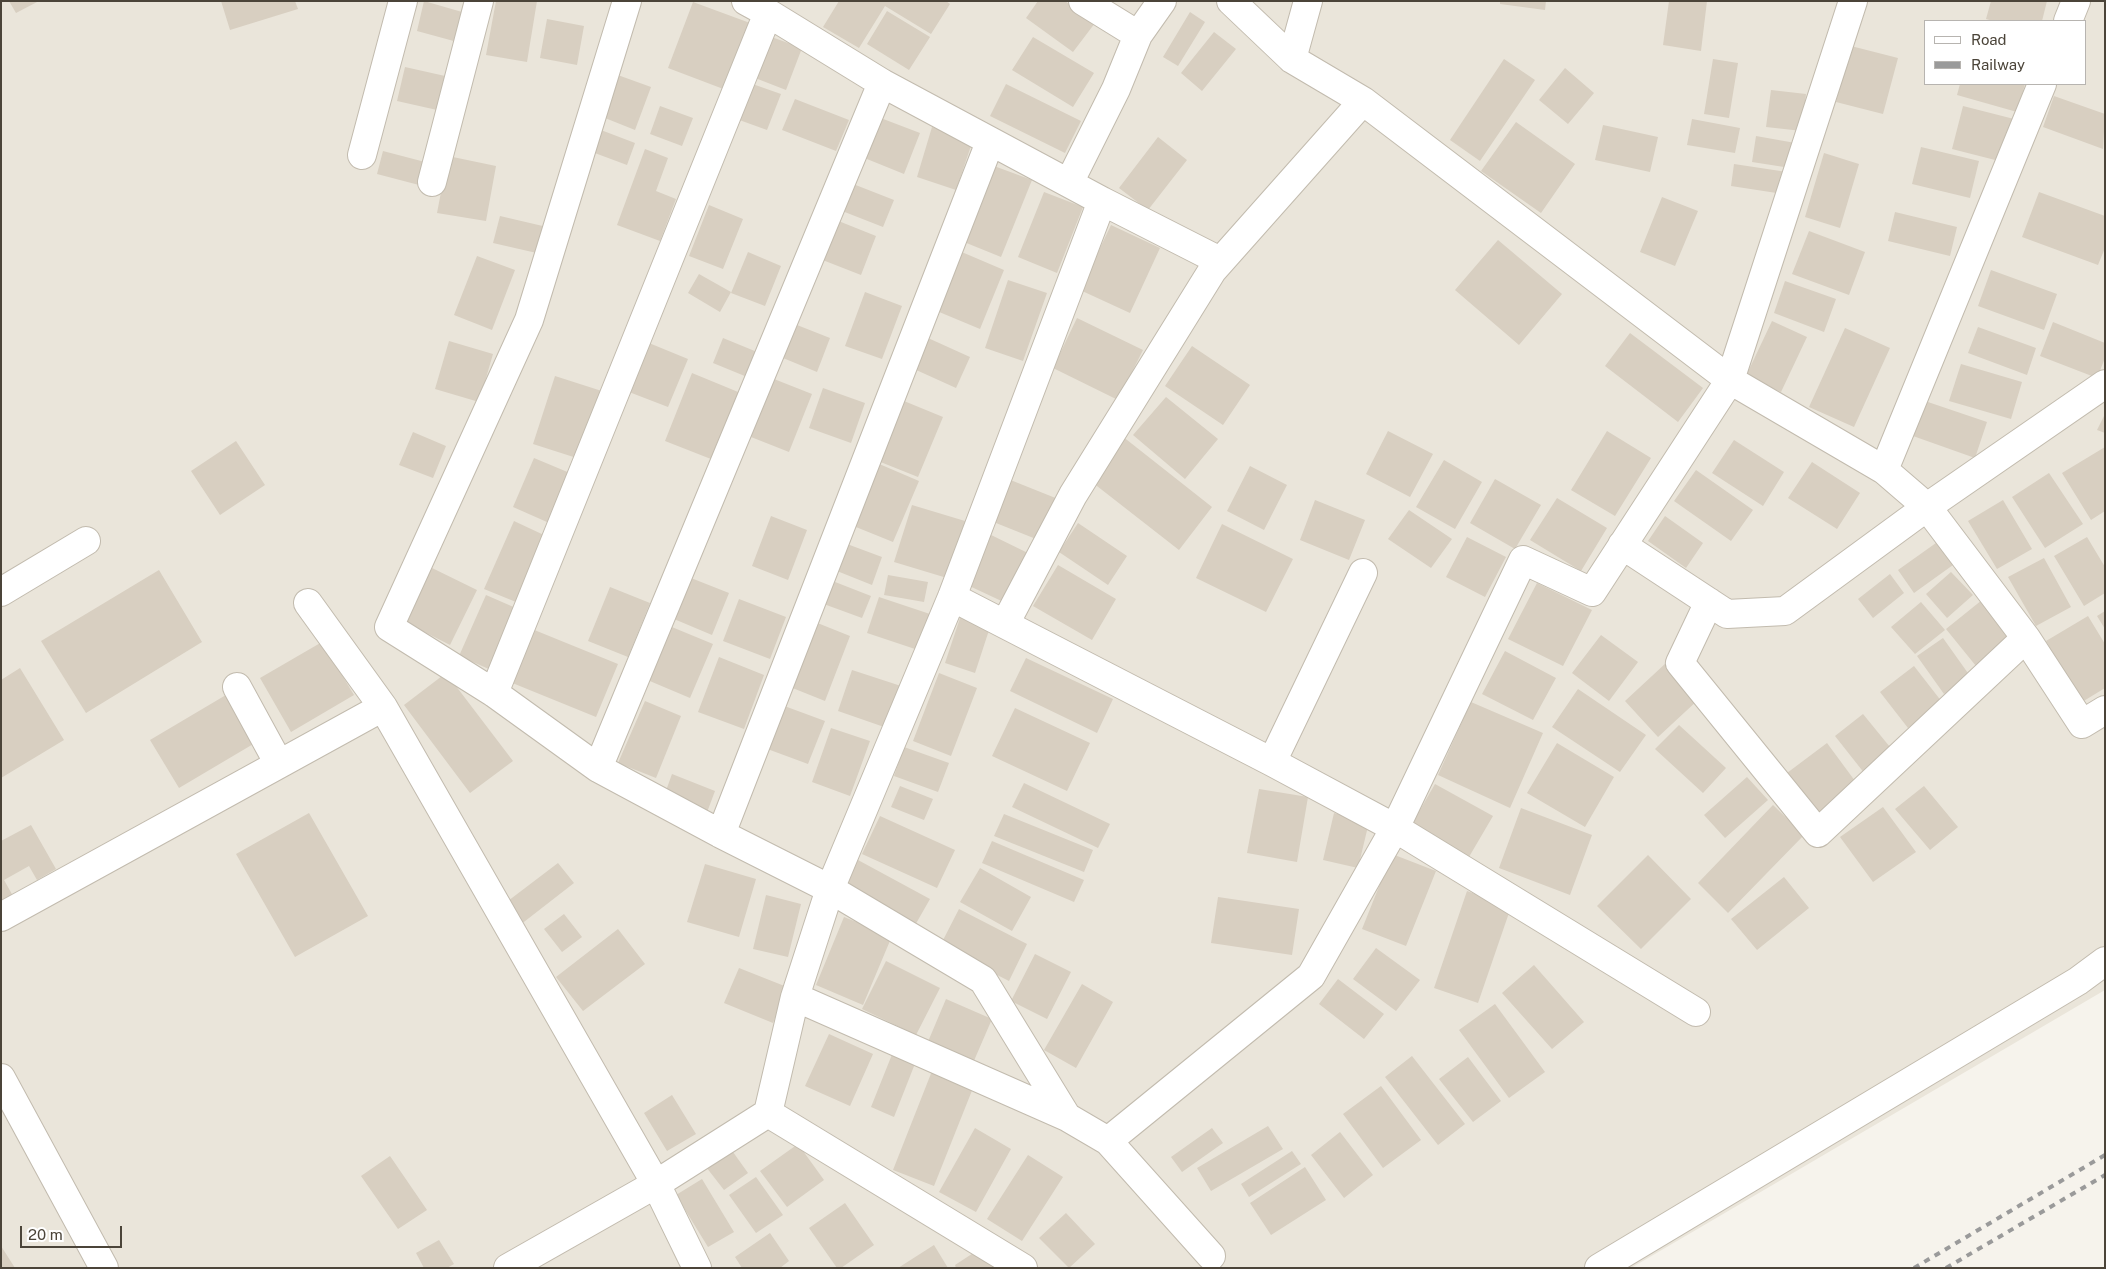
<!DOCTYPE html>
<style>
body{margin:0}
#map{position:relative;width:2106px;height:1269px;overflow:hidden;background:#f6f3ec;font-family:"Public Sans",sans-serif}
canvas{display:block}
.frame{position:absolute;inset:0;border:2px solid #4b4439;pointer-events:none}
.legend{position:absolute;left:1924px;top:20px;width:162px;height:65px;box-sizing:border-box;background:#fff;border:1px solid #b7b4b0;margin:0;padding:6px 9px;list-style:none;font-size:15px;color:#4b4439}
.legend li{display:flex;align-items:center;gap:10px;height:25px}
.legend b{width:25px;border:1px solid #b7b4b0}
.scale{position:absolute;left:20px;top:1226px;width:102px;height:22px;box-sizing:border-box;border:2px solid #4b4439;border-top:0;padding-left:6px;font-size:15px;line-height:18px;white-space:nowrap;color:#4b4439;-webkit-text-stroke:4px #fff;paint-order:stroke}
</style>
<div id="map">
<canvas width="2106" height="1269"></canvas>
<div class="frame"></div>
<ul class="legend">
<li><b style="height:6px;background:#fff"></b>Road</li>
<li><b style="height:6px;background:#9a9a9a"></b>Railway</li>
</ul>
<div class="scale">20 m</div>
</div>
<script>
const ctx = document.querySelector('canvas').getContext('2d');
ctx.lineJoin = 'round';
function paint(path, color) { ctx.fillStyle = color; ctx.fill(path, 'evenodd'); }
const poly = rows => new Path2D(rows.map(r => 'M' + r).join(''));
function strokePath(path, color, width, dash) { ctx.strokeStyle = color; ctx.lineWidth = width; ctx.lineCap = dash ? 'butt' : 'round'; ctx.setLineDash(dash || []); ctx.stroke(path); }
paint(poly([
 [1,1,2105,1,2105,990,1631,1268,1,1268],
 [1925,21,2085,21,2085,84,1925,84]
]), '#eae5da');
paint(poly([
 [9,1,39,1,16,13],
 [221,1,295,1,298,9,230,30],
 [424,1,469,14,461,43,417,31],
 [496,1,537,1,527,62,486,55],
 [839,1,946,1,950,4,931,34,885,6,859,48,823,27],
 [1038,1,1065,1,1095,23,1073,52,1026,18],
 [1500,1,1546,1,1545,10,1500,4],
 [1669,1,1707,1,1701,51,1663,45],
 [1991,1,2047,1,2042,21,1993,21,1986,19],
 [693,2,750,23,726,90,668,68],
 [887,11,930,37,909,70,867,44],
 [1190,12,1205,22,1178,66,1163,57],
 [547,19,584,26,577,65,540,58],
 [1214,32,1236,49,1202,91,1181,73],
 [766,35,802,48,786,90,750,76],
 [1033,37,1094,73,1073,107,1012,70],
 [1851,46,1898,58,1883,114,1836,102],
 [1504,59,1535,80,1480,161,1450,140],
 [1713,59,1738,63,1729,118,1704,114],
 [405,67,454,78,446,112,397,101],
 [1565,68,1594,93,1568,124,1539,100],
 [615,74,651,87,635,130,600,116],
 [744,81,781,94,767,130,731,117],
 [1006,84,1081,121,1065,153,990,116],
 [1960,84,2025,84,2017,112,1957,95],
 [1771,90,1806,94,1802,131,1766,127],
 [2054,96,2105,114,2103,149,2043,127],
 [795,99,849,120,836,151,782,130],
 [660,106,693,118,682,146,650,134],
 [1963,106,2014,119,2003,162,1952,149],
 [878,117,920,133,904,174,862,157],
 [1692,119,1740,128,1735,153,1687,145],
 [1516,122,1575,164,1541,213,1481,171],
 [1603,125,1658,137,1650,172,1595,160],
 [593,127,635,143,627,165,584,149],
 [932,127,973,140,956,190,917,177],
 [1756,136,1801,144,1797,169,1752,162],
 [1158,137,1187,160,1148,210,1119,188],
 [1921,147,1979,161,1970,198,1912,184],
 [645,149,668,158,656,191,676,199,660,241,617,225],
 [383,151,425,162,419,185,377,174],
 [1824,153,1859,164,1840,228,1805,217],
 [448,156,496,166,486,221,437,213],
 [1734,164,1787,172,1783,194,1731,186],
 [994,166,1032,180,1001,257,964,242],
 [848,182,894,200,883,227,837,209],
 [1044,192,1083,207,1057,273,1018,257],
 [2039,192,2105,216,2105,248,2098,265,2022,237],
 [1662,197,1698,211,1675,266,1640,252],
 [709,205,743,219,723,269,689,256],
 [1895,212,1957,227,1950,256,1888,241],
 [500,216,547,227,541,254,493,243],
 [836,220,876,236,861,275,820,259],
 [1111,225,1160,248,1130,313,1080,290],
 [1809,231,1865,252,1849,295,1792,274],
 [1498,240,1562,294,1519,345,1455,290],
 [957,250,1004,270,980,329,932,309],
 [748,252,781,266,765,306,731,293],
 [477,256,515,270,492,330,454,315],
 [1991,270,2057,294,2044,330,1978,306],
 [699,274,731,292,720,312,688,293],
 [1008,280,1047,293,1023,361,985,348],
 [1785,281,1836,299,1824,332,1774,313],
 [865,292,902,306,882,359,845,346],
 [1077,318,1143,350,1118,400,1053,368],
 [1772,321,1807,337,1781,392,1746,376],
 [2053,322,2105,343,2105,358,2097,378,2040,356],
 [797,325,830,338,817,372,783,358],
 [1978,327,2036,348,2027,375,1968,353],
 [1845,328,1890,348,1854,427,1809,407],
 [1630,333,1703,388,1678,422,1605,366],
 [723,338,762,354,752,379,713,363],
 [928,338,970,357,956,388,914,369],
 [449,341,493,354,479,402,435,389],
 [649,343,688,359,668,407,629,392],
 [1192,346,1250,385,1223,425,1165,386],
 [1961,364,2022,382,2011,419,1949,401],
 [692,373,743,394,716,461,665,441],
 [555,376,608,393,586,461,533,444],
 [774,379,812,394,789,452,751,437],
 [823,388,865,403,851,443,809,428],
 [1166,397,1218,439,1185,479,1133,435],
 [904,401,943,417,918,477,878,461],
 [1925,401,1987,422,1975,458,1913,436],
 [2105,414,2105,433,2097,430],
 [1388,431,1433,454,1410,497,1366,474],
 [1607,431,1651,458,1615,516,1571,490],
 [413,432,446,446,433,478,399,465],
 [1122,436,1212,507,1179,550,1088,479],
 [1734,440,1784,472,1763,506,1712,473],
 [236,441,265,485,220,515,191,471],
 [2105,447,2105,511,2091,520,2062,473],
 [534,458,577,476,556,526,513,507],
 [1444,460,1482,482,1455,529,1416,507],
 [1812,462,1860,493,1837,529,1788,498],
 [877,463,919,481,893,542,851,525],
 [1250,466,1287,485,1264,530,1227,511],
 [1696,470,1753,510,1731,541,1674,501],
 [2049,473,2083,524,2045,548,2012,497],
 [1008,479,1063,501,1046,543,991,521],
 [1495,479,1541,505,1515,549,1470,523],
 [1557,498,1607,528,1581,571,1530,540],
 [1315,500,1365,520,1349,560,1300,540],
 [2003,500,2032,549,1997,569,1968,521],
 [912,505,965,521,947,578,894,562],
 [1409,510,1452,539,1431,568,1388,539],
 [771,516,807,530,788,580,752,566],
 [1665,516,1703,543,1686,568,1648,541],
 [514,521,546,536,516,602,484,589],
 [1078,523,1127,556,1108,585,1059,552],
 [1222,524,1293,559,1266,612,1196,578],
 [987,533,1034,556,1010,605,963,583],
 [1467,537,1506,557,1485,597,1446,577],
 [2087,537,2105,567,2105,593,2084,606,2054,556],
 [1936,543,1953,565,1914,593,1898,570],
 [847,544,882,557,872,585,837,571],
 [2044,558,2071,607,2036,626,2008,577],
 [1058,565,1116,599,1092,640,1033,606],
 [430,567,477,590,450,645,403,621],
 [159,570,202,642,86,713,41,641],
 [1951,572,1973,595,1947,618,1926,594],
 [1890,574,1904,593,1873,618,1858,599],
 [888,575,928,582,924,602,884,595],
 [691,578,729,593,712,635,674,619],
 [830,580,871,596,862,618,821,603],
 [1537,583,1592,610,1563,666,1508,639],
 [610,587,650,603,628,657,588,641],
 [486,595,525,612,498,673,459,656],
 [879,597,930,614,918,650,867,633],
 [739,599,786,617,770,659,723,641],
 [1982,600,2011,637,1976,666,1946,629],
 [1921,602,1945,630,1915,654,1891,627],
 [2105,611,2105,629,2097,616],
 [962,612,992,621,975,673,945,663],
 [2088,616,2105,644,2105,688,2082,702,2046,641],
 [810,620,850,636,825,701,785,685],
 [667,625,713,644,690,698,645,679],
 [527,627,618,664,596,717,505,680],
 [1601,635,1638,662,1609,701,1572,673],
 [1943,638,1970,676,1944,694,1917,656],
 [322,642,354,695,291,732,260,678],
 [1505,651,1556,678,1533,720,1482,694],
 [719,657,764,675,744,729,698,712],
 [1026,658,1113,699,1097,733,1010,691],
 [1666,663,1699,699,1658,737,1625,701],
 [1914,666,1942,702,1908,728,1880,692],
 [20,668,64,740,1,778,1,680],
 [852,670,901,686,887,728,838,711],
 [446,673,513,761,470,793,404,705],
 [939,673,977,688,951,756,913,741],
 [1578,689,1646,735,1620,772,1552,727],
 [231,692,260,740,179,788,150,740],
 [645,701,681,716,656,778,618,763],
 [1471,702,1543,733,1510,808,1438,775],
 [779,704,825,721,808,764,762,747],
 [1015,708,1090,743,1067,791,992,756],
 [1863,714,1894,752,1865,774,1835,736],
 [1679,725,1726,768,1703,793,1655,749],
 [831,728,870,741,850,796,812,782],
 [1557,743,1614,777,1585,827,1527,793],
 [1827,743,1858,785,1818,815,1787,773],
 [904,747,949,763,938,792,894,776],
 [672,774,715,791,706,815,663,799],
 [1747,777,1768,800,1725,838,1704,815],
 [1024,783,1110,824,1098,848,1012,807],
 [1435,784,1493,816,1466,862,1409,829],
 [900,786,933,799,924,820,891,807],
 [1924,786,1958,827,1930,850,1895,809],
 [1259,789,1308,797,1297,862,1247,853],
 [1773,805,1804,835,1728,913,1698,883],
 [1883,807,1916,852,1873,882,1840,837],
 [1521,808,1592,835,1570,895,1499,868],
 [309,813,368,916,295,957,236,854],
 [1334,813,1369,822,1358,868,1323,860],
 [1004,814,1093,850,1084,872,994,836],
 [880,816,955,850,937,888,862,854],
 [31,825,56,869,37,880,29,866,4,880,13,896,1,902,1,841],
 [992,841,1084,880,1074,902,982,863],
 [1392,854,1436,871,1406,946,1362,929],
 [1648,855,1691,899,1641,949,1597,906],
 [858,860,930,899,914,927,843,889],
 [558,863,574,883,520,925,504,904],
 [705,864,756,879,739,937,687,922],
 [980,868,1031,897,1012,931,960,902],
 [1784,877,1809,908,1757,950,1731,919],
 [1467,891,1511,907,1478,1003,1434,988],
 [766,895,801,904,788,957,753,949],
 [1218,897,1299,909,1292,955,1211,943],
 [959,909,1027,944,1009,981,940,946],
 [564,914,582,937,562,952,544,929],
 [844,917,892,936,863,1005,816,985],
 [618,929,645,964,583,1011,556,977],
 [1376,948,1420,980,1396,1011,1353,979],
 [1035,954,1071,972,1047,1019,1011,1001],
 [886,961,940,988,916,1035,862,1009],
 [1534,965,1584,1022,1552,1049,1502,993],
 [739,968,787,987,773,1023,724,1003],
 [1338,979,1384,1014,1364,1039,1319,1004],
 [1082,984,1113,1002,1076,1068,1044,1050],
 [946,999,992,1019,973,1063,927,1044],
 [1495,1004,1545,1072,1509,1098,1459,1030],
 [829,1034,873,1054,850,1106,805,1086],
 [895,1047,918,1056,894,1117,871,1107],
 [1412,1056,1465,1124,1438,1145,1385,1077],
 [1468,1057,1501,1101,1473,1122,1439,1079],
 [932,1071,973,1088,934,1186,893,1170],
 [1381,1086,1421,1140,1383,1168,1343,1114],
 [672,1095,696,1134,667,1151,644,1113],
 [1268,1126,1283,1149,1211,1191,1197,1168],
 [975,1128,1011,1149,976,1212,939,1192],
 [1212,1128,1223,1143,1182,1172,1171,1157],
 [1340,1132,1373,1175,1344,1198,1311,1155],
 [798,1144,824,1180,787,1207,760,1171],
 [728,1145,748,1173,724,1190,703,1163],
 [1292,1151,1301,1164,1249,1197,1241,1184],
 [1028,1155,1063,1177,1022,1241,987,1219],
 [390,1156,427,1210,398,1229,361,1176],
 [1305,1167,1326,1200,1271,1235,1250,1203],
 [756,1177,783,1215,756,1233,729,1195],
 [702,1179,734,1232,708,1247,676,1195],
 [845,1203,874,1245,841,1268,837,1268,809,1228],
 [1066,1213,1095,1244,1069,1268,1039,1238],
 [770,1233,789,1261,780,1268,742,1268,735,1257],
 [439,1240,454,1264,447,1268,424,1268,416,1253],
 [934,1245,948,1268,898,1268],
 [1,1246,15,1268,1,1268],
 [981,1248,994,1268,956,1268,955,1265]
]), '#d8cfc1');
const minor = poly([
 [627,1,529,320,389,627,494,693,598,768,721,834,830,889,983,980,1067,1117],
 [1083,1,1138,35],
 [1231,1,1292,59,1363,101,1730,380,1884,470,1927,507,2026,638,2082,724,2105,710],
 [2068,21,2076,1],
 [1292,59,1308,1],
 [362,155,403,1],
 [432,182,479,1],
 [1069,183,1116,89,1138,35,1162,1],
 [1102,201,1220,261],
 [1884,470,2042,84],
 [1622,545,1727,614,1785,611,1927,507,2105,384],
 [1,592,86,541],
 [952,597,1272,762,1395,828,1696,1012],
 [1709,602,1680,663,1818,833,2026,638],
 [308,603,383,707,656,1184,697,1268],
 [1005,624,1073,495,1212,271,1363,101],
 [237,687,279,764],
 [494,693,768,13],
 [1272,762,1363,573],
 [598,768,882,83],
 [721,834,990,142],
 [1,917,383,707],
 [795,997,1067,1117,1108,1141,1211,1256],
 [1,1078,104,1268],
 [768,1113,1023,1268],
 [1108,1141,1311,976,1395,828,1523,560,1592,592,1730,380,1853,1],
 [508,1268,656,1184,768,1113,795,997,830,889,952,597,1102,201,882,83,768,13,746,1],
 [1599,1268,2078,981,2105,961]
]);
strokePath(minor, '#c2bbae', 30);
strokePath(minor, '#fff', 28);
strokePath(poly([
 [1914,1268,2105,1155],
 [1946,1268,2105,1175]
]), '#9a9a9a', 4, [6, 6]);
</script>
